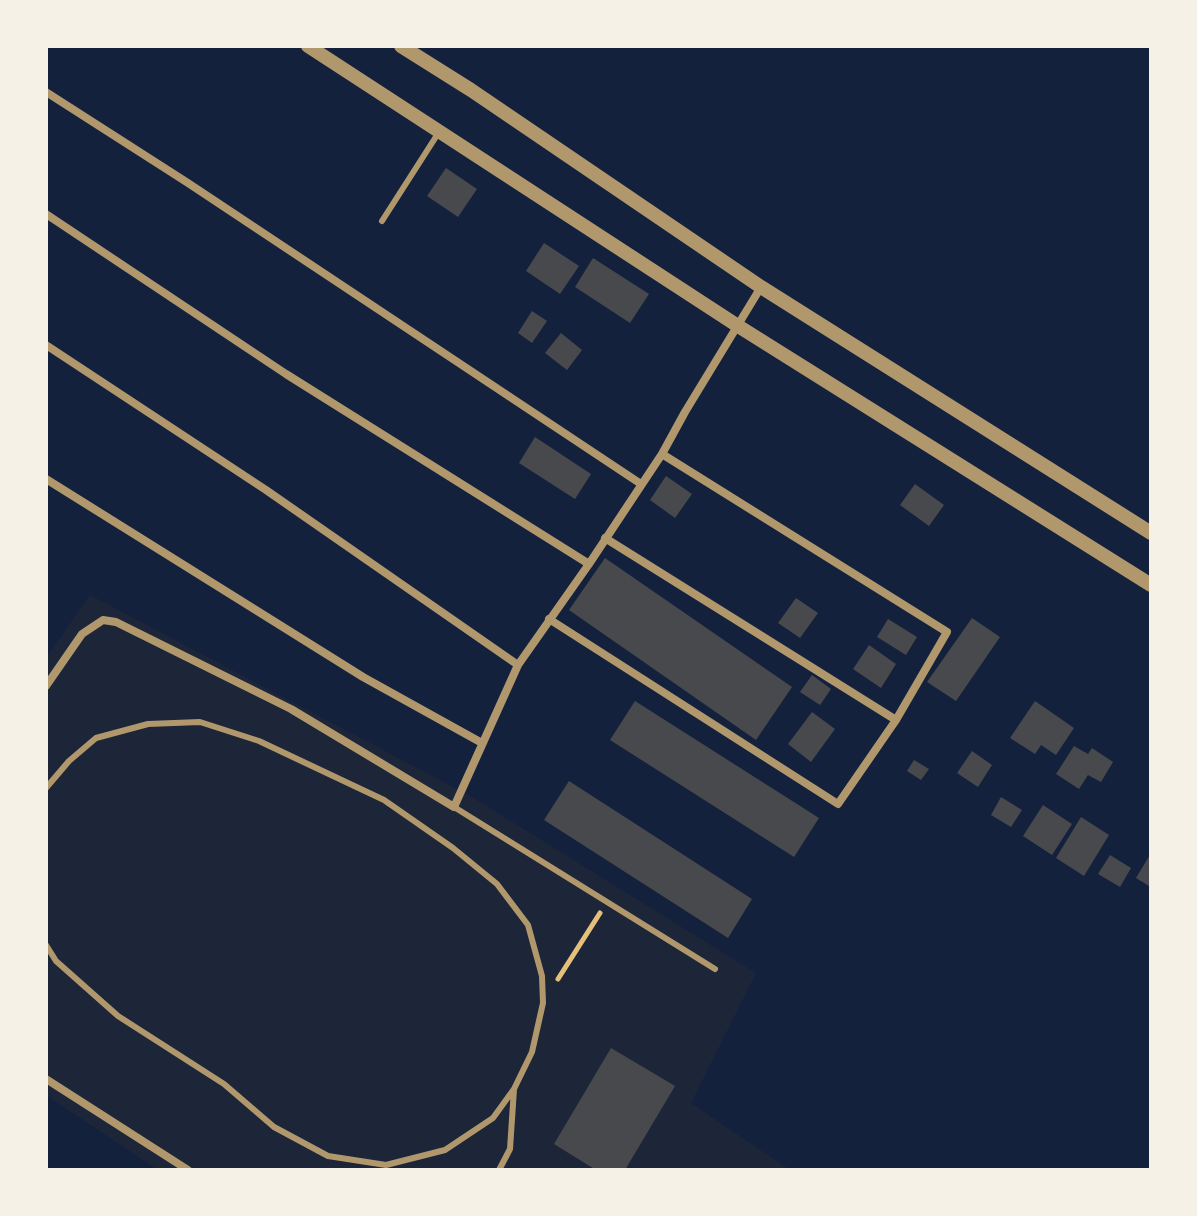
<!DOCTYPE html>
<style>
body{margin:0}
#map{position:relative;width:1197px;height:1216px;overflow:hidden;background:#14213d;font-family:Helvetica,sans-serif}
canvas{display:block}
.frame{position:absolute;inset:0;border:48px solid #f6f1e7;pointer-events:none}
</style>
<div id="map">
<canvas width="1197" height="1216"></canvas>
<div class="frame"></div>
</div>
<script>
const ctx = document.querySelector('canvas').getContext('2d');
ctx.lineJoin = 'round';
function paint(path, color) { ctx.fillStyle = color; ctx.fill(path, 'evenodd'); }
const poly = rows => new Path2D(rows.map(r => 'M' + r).join(''));
function strokePath(path, color, width, dash) { ctx.strokeStyle = color; ctx.lineWidth = width; ctx.lineCap = dash ? 'butt' : 'round'; ctx.setLineDash(dash || []); ctx.stroke(path); }
paint(poly([
 [90,595,472,797,756,973,691,1103,790,1170,158,1170,46,1095,46,658]
]), '#1d2539');
paint(poly([
 [446,168,477,189,458,217,427,196],
 [544,243,579,266,560,294,526,271],
 [593,258,649,294,630,323,575,287],
 [532,311,547,321,532,343,518,333],
 [561,333,582,350,567,370,545,353],
 [535,437,591,474,575,499,519,463],
 [666,476,692,494,675,518,650,500],
 [915,484,944,505,929,526,900,505],
 [605,558,792,687,756,740,569,610],
 [796,598,818,613,800,638,778,623],
 [972,618,1000,637,956,701,927,682],
 [888,619,917,637,906,655,877,637],
 [869,645,896,664,881,688,853,669],
 [812,675,831,689,820,705,800,692],
 [635,701,819,818,794,857,610,740],
 [1035,701,1074,728,1056,755,1041,745,1035,754,1010,738],
 [812,712,835,729,811,762,788,744],
 [1074,746,1088,754,1092,748,1113,762,1101,782,1088,775,1079,789,1056,774],
 [972,751,992,765,978,787,957,773],
 [914,760,929,769,921,780,907,771],
 [569,781,752,899,728,938,544,820],
 [1001,797,1022,810,1011,827,991,815],
 [1043,805,1072,824,1052,855,1023,836],
 [1081,817,1109,835,1084,876,1056,858],
 [1151,853,1151,882,1149,886,1136,878],
 [1110,855,1131,868,1120,887,1098,874],
 [611,1048,675,1086,625,1170,596,1170,554,1144]
]), '#48494c');
strokePath(poly([
 [558,979,600,913]
]), '#e5c07b', 5);
strokePath(poly([
 [382,221,439,132],
 [46,788,69,761,96,738,148,724,200,722,259,741,384,800,453,848,497,884,528,925,542,976,543,1003,532,1052,514,1089,493,1118,445,1150,386,1165,328,1156,274,1127,224,1084,118,1016,56,961,46,945],
 [454,807,715,969],
 [499,1170,510,1149,514,1089]
]), '#b1986c', 6);
strokePath(poly([
 [46,92,188,183,641,484],
 [46,214,286,374,589,564],
 [46,345,266,490,518,665],
 [46,479,363,677,482,743],
 [605,538,896,720],
 [549,619,838,804,896,720,947,632,662,454],
 [46,686,82,634,103,620,116,622,291,709,454,807,518,665,589,564,662,454,685,412,761,287],
 [46,1079,188,1170]
]), '#b1986c', 8);
strokePath(poly([
 [308,46,738,326,1151,585],
 [401,46,471,90,761,287,1151,533]
]), '#b1986c', 14);
</script>
